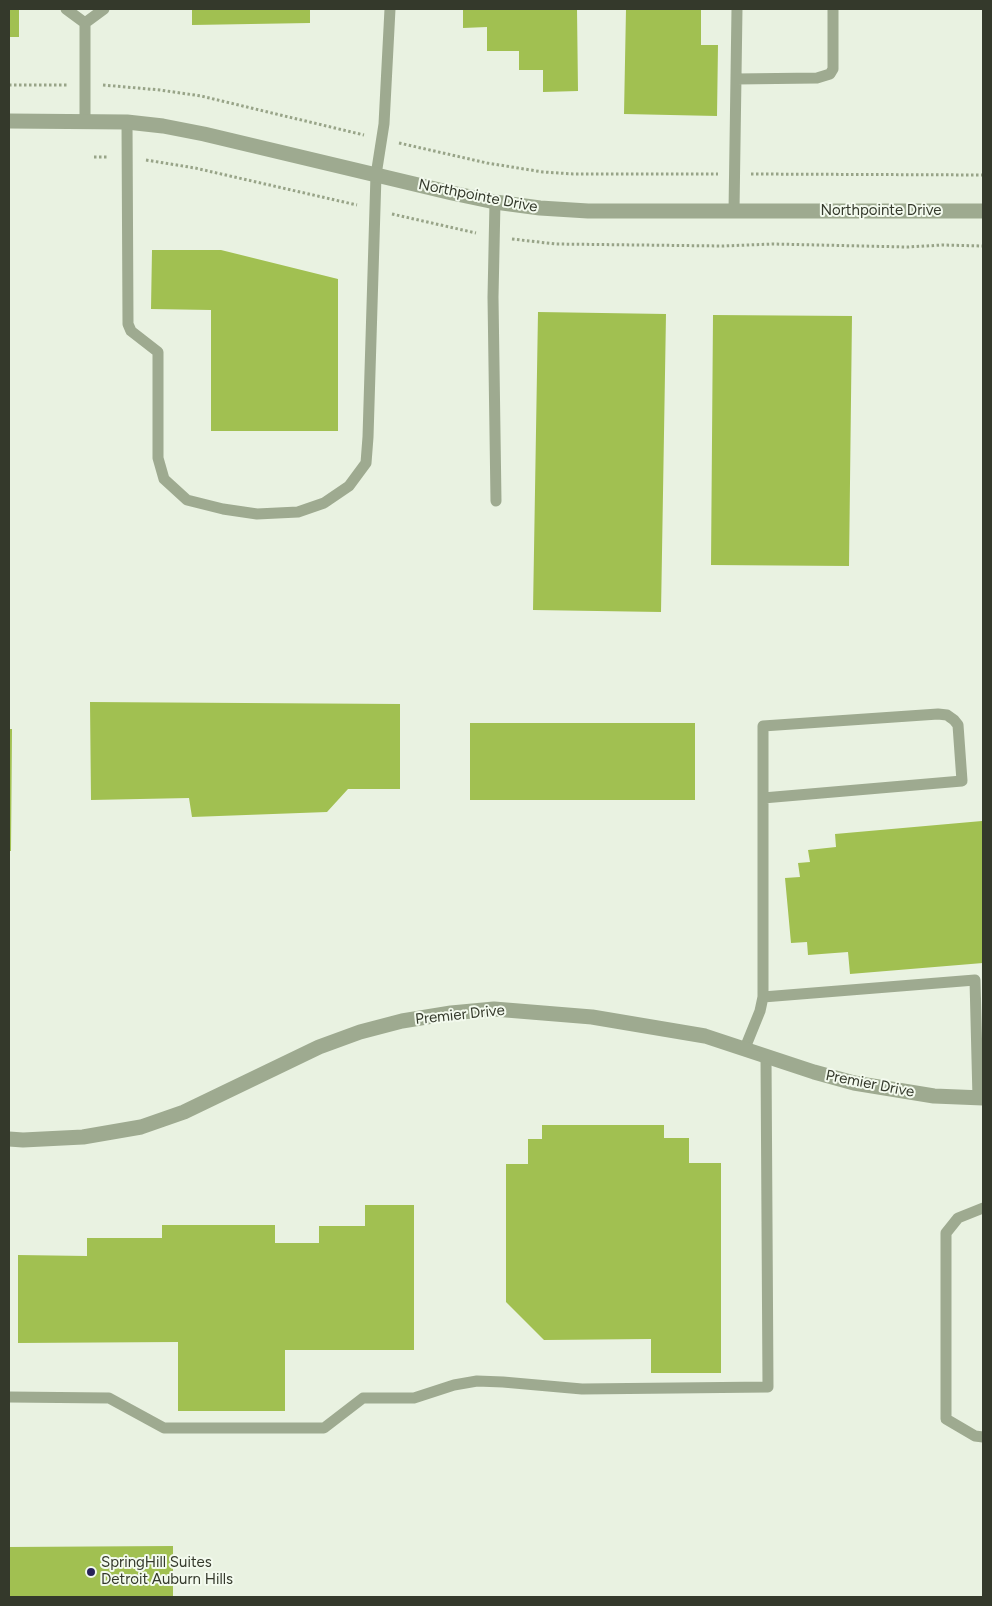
<!DOCTYPE html>
<style>
body{margin:0}
#map{position:relative;width:992px;height:1606px;overflow:hidden;background:#e9f2e1;font-family:Figtree,sans-serif}
canvas{display:block}
.frame{position:absolute;inset:0;border:10px solid #34392b;pointer-events:none}
</style>
<div id="map">
<canvas width="992" height="1606"></canvas>
<div class="frame"></div>
</div>
<script>
const ctx = document.querySelector('canvas').getContext('2d');
ctx.lineJoin = 'round';
function paint(path, color) { ctx.fillStyle = color; ctx.fill(path, 'evenodd'); }
const poly = rows => new Path2D(rows.map(r => 'M' + r).join(''));
function strokePath(path, color, width, dash) { ctx.strokeStyle = color; ctx.lineWidth = width; ctx.lineCap = dash ? 'butt' : 'round'; ctx.setLineDash(dash || []); ctx.stroke(path); }
function label(font, color, halo, rows, align = 'center') {
  ctx.font = font + ' Figtree,sans-serif'; ctx.lineWidth = 4; ctx.setLineDash([]); ctx.textBaseline = 'middle'; ctx.strokeStyle = halo; ctx.fillStyle = color; for (const [text, x, y, turn = 0] of rows) {
    ctx.save(); ctx.translate(x, y); ctx.rotate((+turn || 0) * Math.PI / 180); ctx.textAlign = isNaN(turn) ? turn : align; if (halo) ctx.strokeText(text, 0, 0); ctx.fillText(text, 0, 0); ctx.restore();
  }
}
paint(poly([
 [9,9,19,9,19,37,9,37],
 [192,9,310,9,310,23,192,25],
 [463,9,577,9,578,91,543,92,543,70,519,70,519,51,487,51,487,27,463,28],
 [626,9,701,9,701,45,718,45,717,116,624,114],
 [152,250,221,250,338,279,338,431,211,431,211,310,151,309],
 [538,312,666,314,661,612,533,610],
 [713,315,852,316,849,566,711,565],
 [90,702,400,704,400,789,348,789,327,812,192,817,189,798,91,800],
 [470,723,695,723,695,800,470,800],
 [9,729,12,729,11,851,9,851],
 [982,821,983,963,850,974,848,952,808,955,807,942,791,943,785,878,800,877,798,863,810,862,808,850,836,847,835,834],
 [542,1125,664,1125,664,1138,689,1138,689,1163,721,1163,721,1373,651,1373,651,1339,544,1340,506,1302,506,1164,528,1164,528,1139,542,1139],
 [365,1205,414,1205,414,1350,285,1350,285,1411,178,1411,178,1342,18,1343,18,1255,87,1256,87,1238,162,1238,162,1225,275,1225,275,1243,319,1243,319,1226,365,1226],
 [173,1546,173,1597,9,1597,9,1547]
]), '#a1c051');
strokePath(poly([
 [9,85,67,85],
 [103,85,160,90,201,96,364,135],
 [399,143,487,163,543,172,573,174,718,174],
 [94,157,109,157],
 [146,160,195,168,357,205],
 [751,174,983,175],
 [392,214,476,233],
 [512,239,556,244,723,246,773,244,907,247,943,245,983,246]
]), '#98a488', 3, [2.5, 2.5]);
strokePath(poly([
 [66,9,85,23],
 [736,79,817,78,830,74,833,69,833,9],
 [85,121,85,23,104,9],
 [127,122,128,324,131,331,158,352,158,458,164,479,187,500,223,509,257,514,298,512,324,503,349,486,366,463,368,437,376,175,384,124,390,9],
 [495,202,493,297,496,501],
 [734,211,737,9],
 [763,997,975,980,978,1098],
 [745,1048,760,1011,763,997,763,726,938,714,947,715,954,720,958,725,962,781,763,798],
 [983,1208,958,1218,946,1233,946,1419,975,1436,983,1437],
 [9,1397,109,1398,164,1428,324,1428,363,1398,414,1398,454,1385,477,1381,503,1382,582,1389,768,1387,766,1056]
]), '#9eaa90', 11);
strokePath(poly([
 [9,121,127,122,163,126,204,134,452,193,495,202,540,208,588,211,983,211],
 [9,1139,23,1140,83,1137,141,1127,184,1112,319,1047,360,1032,402,1021,451,1013,494,1009,592,1017,705,1036,814,1072,854,1083,934,1096,983,1098]
]), '#9eaa90', 15);
for (const [x, y, r, color] of [
 [91,1572,5,"#282259"]
]) { const dot = new Path2D(); dot.arc(x, y, r, 0, 2 * Math.PI); ctx.fillStyle = color; ctx.fill(dot); strokePath(dot, '#f3faee', 2); }
label('15px', '#34392b', '#f3faee', [
 ["Northpointe Drive",478,196,11],
 ["Northpointe Drive",881,211],
 ["Premier Drive",460,1015,-6],
 ["Premier Drive",870,1084,11]
]);
label('15px', '#34392b', '#f3faee', [
 ["SpringHill Suites",101,1563],
 ["Detroit Auburn Hills",101,1580]
], 'left');
</script>
